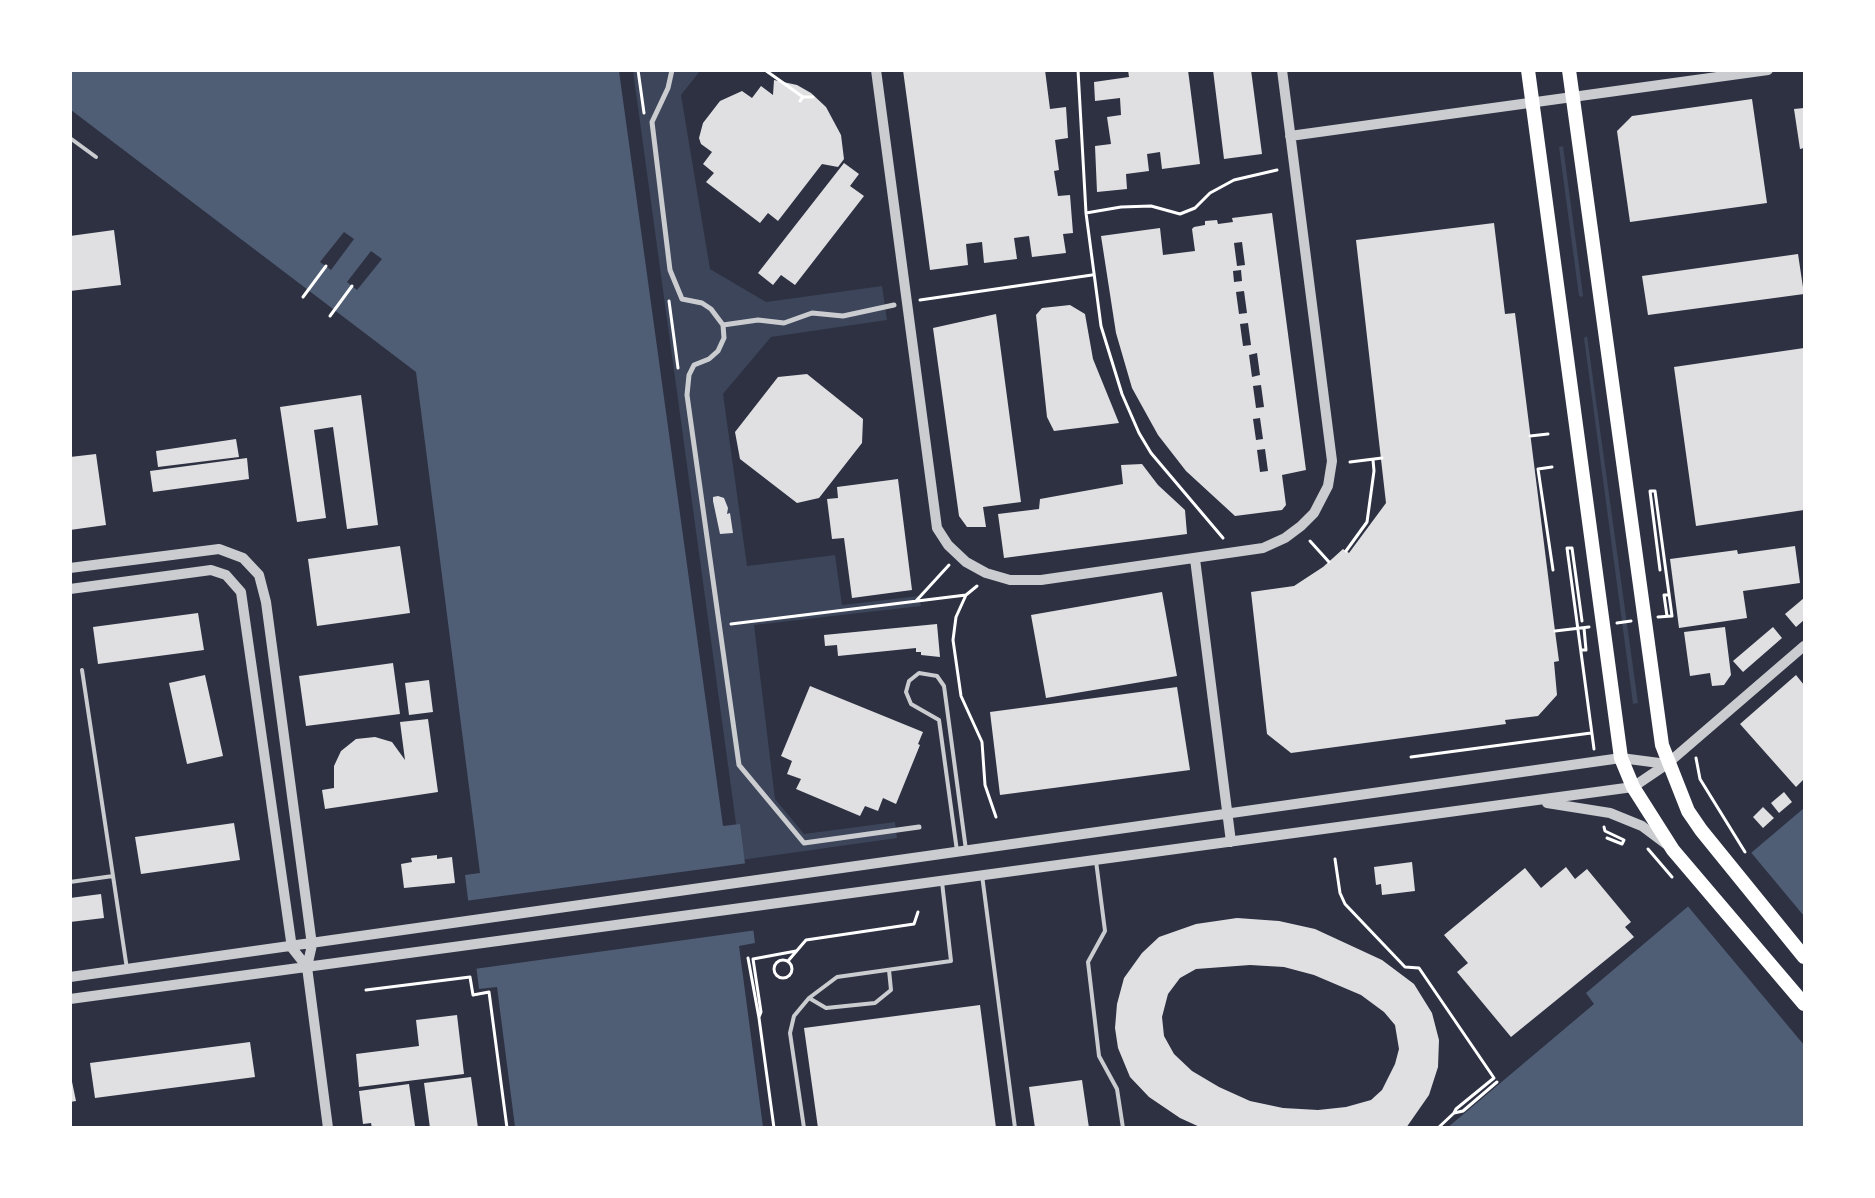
<!DOCTYPE html>
<style>
body{margin:0}
#map{position:relative;width:1875px;height:1198px;overflow:hidden;background:#2d3142;font-family:Rubik,sans-serif}
canvas{display:block}
.frame{position:absolute;inset:0;border:72px solid #fff;pointer-events:none}
</style>
<div id="map">
<canvas width="1875" height="1198"></canvas>
<div class="frame"></div>
</div>
<script>
const ctx = document.querySelector('canvas').getContext('2d');
ctx.lineJoin = 'round';
function paint(path, color) { ctx.fillStyle = color; ctx.fill(path, 'evenodd'); }
const poly = rows => new Path2D(rows.map(r => 'M' + r).join(''));
function strokePath(path, color, width, dash) { ctx.strokeStyle = color; ctx.lineWidth = width; ctx.lineCap = dash ? 'butt' : 'round'; ctx.setLineDash(dash || []); ctx.stroke(path); }
paint(poly([
 [633,71,700,71,681,95,710,269,766,302,882,286,887,320,771,337,723,394,747,566,835,555,842,605,919,596,921,606,754,625,775,799,804,834,895,822,897,838,741,860],
 [1563,146,1583,295,1582,297,1579,296,1559,147],
 [1587,336,1638,703,1633,704,1584,338]
]), '#3c4559');
paint(poly([
 [70,71,619,71,723,826,740,824,755,943,739,946,763,1127,515,1127,497,987,479,989,465,875,480,873,416,372,71,110],
 [1804,808,1804,1127,1447,1128,1594,1004,1586,993]
]), '#4f5d75');
paint(poly([
 [344,232,354,239,331,270,320,262],
 [371,251,382,259,357,290,347,282],
 [1749,850,1804,916,1804,1045,1686,904],
 [748,863,757,930,474,969,465,901]
]), '#2d3142');
paint(poly([
 [903,70,1045,70,1050,109,1066,107,1068,138,1055,140,1059,170,1054,171,1058,196,1070,195,1073,233,1063,234,1066,253,1032,257,1029,236,1014,238,1017,259,984,263,982,242,966,244,968,265,930,270],
 [1128,70,1188,70,1200,164,1162,169,1160,152,1147,154,1149,171,1126,174,1127,189,1097,192,1095,146,1111,144,1107,117,1121,115,1120,98,1095,101,1094,82,1129,77],
 [1213,70,1251,70,1262,154,1224,159],
 [774,80,797,85,811,93,826,107,841,135,844,159,838,167,822,164,778,221,768,213,760,223,706,182,714,173,703,164,712,152,701,144,699,138,703,123,720,101,742,91,752,98,761,86,773,95],
 [1752,99,1767,203,1630,222,1617,131,1632,116],
 [1804,108,1804,148,1800,149,1794,109],
 [844,163,859,174,850,186,864,196,795,285,781,275,773,285,758,273],
 [1272,213,1306,470,1282,475,1286,505,1282,510,1235,516,1186,471,1158,435,1132,388,1116,333,1101,236,1160,228,1163,255,1195,251,1192,229,1194,227,1205,225,1205,221,1217,220,1218,224,1233,222,1232,218],
 [1242,242,1245,265,1237,266,1234,243],
 [1241,270,1242,281,1234,282,1233,271],
 [1244,291,1247,313,1239,314,1236,292],
 [1248,323,1251,345,1243,346,1240,324],
 [1257,353,1260,375,1252,377,1249,355],
 [1261,385,1264,407,1256,408,1253,386],
 [1260,418,1263,439,1256,440,1253,419],
 [1265,449,1268,471,1260,472,1257,450],
 [1494,223,1505,314,1515,313,1555,631,1559,661,1554,662,1557,695,1538,716,1505,720,1506,724,1291,753,1267,734,1251,592,1294,586,1323,567,1343,549,1349,553,1386,503,1356,240],
 [114,230,121,285,70,291,70,236],
 [1798,254,1804,294,1648,315,1642,276],
 [1070,305,1085,314,1093,359,1119,423,1054,431,1047,417,1036,315,1042,308],
 [996,314,1021,502,983,507,986,527,967,527,959,516,933,328],
 [1804,348,1804,510,1696,526,1674,367],
 [807,374,863,419,862,443,819,498,797,503,740,459,735,432,778,377],
 [361,395,378,525,347,529,333,427,314,430,326,518,297,522,280,407],
 [236,439,239,457,158,467,156,451],
 [96,454,106,525,70,530,70,457],
 [247,458,249,479,153,492,150,471],
 [1142,464,1158,485,1185,510,1187,534,1004,558,998,514,1039,509,1040,499,1123,484,1121,465],
 [898,479,912,590,852,598,844,538,832,539,827,499,838,498,837,487],
 [718,496,724,498,728,508,727,514,730,513,733,533,720,534,713,501,713,497],
 [400,546,410,613,317,626,308,559],
 [1795,546,1800,583,1743,591,1747,618,1679,628,1670,559,1737,550,1738,554],
 [1162,592,1177,676,1046,698,1031,615],
 [1804,598,1804,620,1796,627,1785,614],
 [198,613,204,650,98,664,93,627],
 [937,624,940,657,921,655,921,652,916,652,916,648,838,656,837,645,825,646,824,635],
 [1725,627,1731,675,1724,685,1712,686,1710,673,1690,676,1684,632],
 [1773,627,1782,638,1743,672,1733,661],
 [393,663,400,714,306,726,299,676],
 [205,675,223,756,187,764,169,683],
 [1796,675,1804,685,1804,779,1796,787,1740,724],
 [429,680,433,712,409,715,405,683],
 [810,686,923,732,918,744,920,745,896,804,883,798,878,811,865,806,860,816,796,789,801,779,787,774,792,761,781,756],
 [1177,687,1190,770,1000,795,990,712],
 [428,719,438,792,325,809,322,790,334,788,334,766,341,751,356,739,375,737,392,742,405,760,400,722],
 [1784,792,1792,802,1779,813,1771,803],
 [1763,807,1774,818,1763,828,1753,817],
 [234,823,240,860,141,874,135,837],
 [437,855,437,859,452,857,455,883,404,888,401,864,412,862,411,858],
 [1412,862,1415,891,1382,895,1381,884,1376,885,1374,867],
 [1566,867,1575,879,1587,869,1631,922,1625,927,1634,937,1511,1037,1457,972,1468,963,1444,935,1525,868,1541,888],
 [101,894,104,918,70,922,70,898],
 [1237,918,1279,921,1315,929,1382,960,1414,984,1432,1013,1439,1040,1438,1067,1429,1095,1406,1128,1202,1128,1180,1118,1149,1097,1130,1077,1118,1048,1115,1028,1117,1004,1124,978,1142,953,1159,937,1196,924],
 [1250,965,1284,967,1314,975,1361,995,1384,1012,1395,1025,1399,1049,1395,1064,1382,1090,1371,1100,1346,1107,1318,1110,1283,1108,1250,1101,1219,1087,1192,1071,1174,1054,1164,1036,1162,1017,1168,994,1180,978,1196,969],
 [980,1005,996,1128,818,1128,804,1028],
 [457,1015,464,1074,359,1087,356,1054,419,1046,416,1020],
 [250,1042,255,1077,95,1098,90,1063],
 [70,1072,76,1101,70,1102],
 [471,1077,478,1128,430,1128,424,1083],
 [1082,1080,1089,1128,1035,1128,1029,1087],
 [409,1084,415,1126,372,1128,371,1123,363,1124,359,1091]
]), '#e0e0e3');
strokePath(poly([
 [638,70,644,113],
 [765,70,803,97,800,101],
 [1078,70,1086,213,1101,326,1122,394,1139,433,1151,453,1223,538],
 [803,97,813,97],
 [1086,213,1121,207,1151,206,1180,214,1195,208,1210,193,1234,180,1277,170],
 [303,297,326,266],
 [920,300,1092,275],
 [669,301,678,368],
 [330,316,352,286],
 [1530,436,1548,434],
 [1350,462,1382,458],
 [1552,467,1538,469,1553,570],
 [1310,541,1329,562],
 [1346,551,1367,522,1374,471,1373,460],
 [977,586,966,595,956,617,953,640,961,696,982,742,985,785,996,817],
 [916,601,949,565],
 [1667,616,1664,595,1668,595],
 [1658,617,1672,616,1655,491,1650,491,1660,570],
 [1582,621,1572,548,1567,548,1594,749],
 [1617,623,1631,621],
 [731,624,966,595],
 [1555,631,1589,627],
 [1581,650,1586,650,1584,628],
 [1411,757,1591,733],
 [1696,758,1700,779,1745,852],
 [1604,827,1605,831,1624,840,1622,844,1607,838],
 [1648,849,1672,877],
 [1335,859,1340,893,1345,904,1405,967,1419,968,1494,1078,1456,1109,1454,1113],
 [748,958,759,1018,774,1128],
 '774 969a9 9 0 1 1 18 0a9 9 0 1 1-18 0Z',
 [788,961,806,940,914,924,918,912],
 [366,990,470,977,473,995,489,992,507,1128],
 [759,1017,761,1012,753,959,796,951],
 [1438,1128,1454,1113,1463,1111,1497,1082]
]), '#fff', 3);
strokePath(poly([
 [70,138,96,157],
 [82,670,127,969],
 [957,851,939,720,911,704,906,692,909,681,919,673,937,676,944,686,966,850],
 [1096,861,1105,931,1088,962,1099,1056,1117,1089,1123,1128],
 [982,875,1015,1128],
 [70,882,113,876],
 [809,998,826,1008,875,1003,891,990,889,970],
 [804,1128,790,1033,794,1016,809,998,837,977,951,961,942,882]
]), '#caccd0', 4);
strokePath(poly([
 [672,70,668,88,652,122,670,270,682,299,702,303,711,309,723,325,724,338,718,351,709,359,694,365,689,375,687,395,739,765,804,843,919,827],
 [723,325,758,320,784,323,812,313,843,316,894,305]
]), '#caccd0', 5);
strokePath(poly([
 [876,70,937,528,948,545,966,562,986,573,1010,580,1041,580,1263,548,1285,538,1301,526,1314,513,1328,486,1332,461,1282,70],
 [1290,136,1768,70],
 [1195,559,1231,842],
 [70,568,219,549,243,558,259,575,266,602,312,945,307,967,328,1128],
 [70,589,211,570,226,575,241,592,292,948,307,967],
 [1547,803,1610,813,1642,826,1666,844],
 [70,977,1621,758,1667,764],
 [70,999,1633,787,1667,764,1804,646]
]), '#caccd0', 10);
strokePath(poly([
 [1528,70,1621,758,1633,787,1673,850,1804,1004],
 [1569,70,1662,745,1688,811,1701,830,1804,957]
]), '#fff', 14);
</script>
